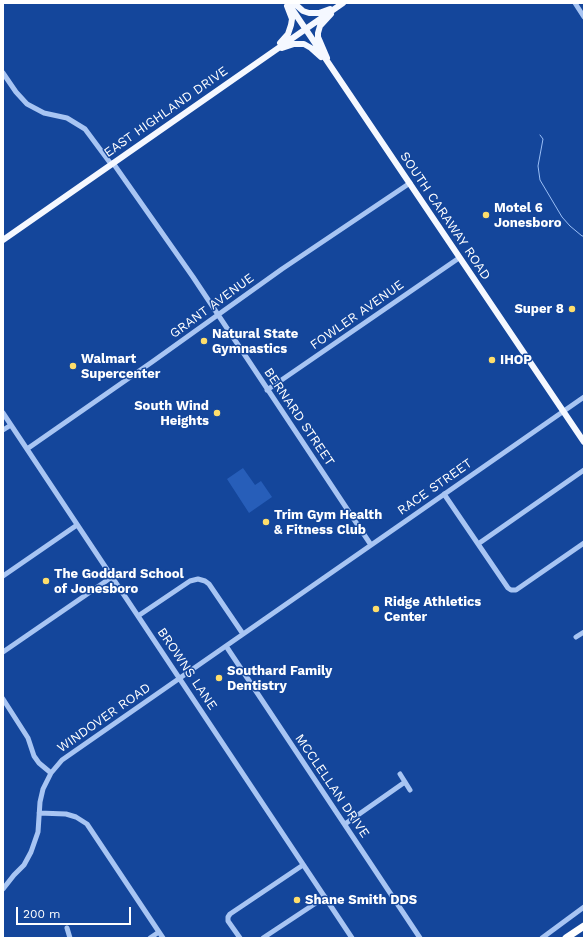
<!DOCTYPE html>
<style>
body{margin:0}
#map{position:relative;width:587px;height:941px;overflow:hidden;background:#14469b;font-family:"Work Sans",sans-serif}
canvas{display:block}
.frame{position:absolute;inset:0;border:4px solid #fff;pointer-events:none}
.scale{position:absolute;left:16px;top:907px;width:115px;height:18px;box-sizing:border-box;border:2px solid #fff;border-top:0;padding-left:5px;font-size:12px;line-height:14px;white-space:nowrap;color:#fff;-webkit-text-stroke:3px #14469b;paint-order:stroke}
</style>
<div id="map">
<canvas width="587" height="941"></canvas>
<div class="frame"></div>
<div class="scale">200 m</div>
</div>
<script>
const ctx = document.querySelector('canvas').getContext('2d');
ctx.lineJoin = 'round';
function paint(path, color) { ctx.fillStyle = color; ctx.fill(path, 'evenodd'); }
const poly = rows => new Path2D(rows.map(r => 'M' + r).join(''));
function strokePath(path, color, width, dash) { ctx.strokeStyle = color; ctx.lineWidth = width; ctx.lineCap = dash ? 'butt' : 'round'; ctx.setLineDash(dash || []); ctx.stroke(path); }
function label(font, color, halo, rows, align = 'center') {
  ctx.font = font + ' "Work Sans",sans-serif'; ctx.lineWidth = 3; ctx.setLineDash([]); ctx.textBaseline = 'middle'; ctx.strokeStyle = halo; ctx.fillStyle = color; for (const [text, x, y, turn = 0] of rows) {
    ctx.save(); ctx.translate(x, y); ctx.rotate((+turn || 0) * Math.PI / 180); ctx.textAlign = isNaN(turn) ? turn : align; if (halo) ctx.strokeText(text, 0, 0); ctx.fillText(text, 0, 0); ctx.restore();
  }
}
paint(poly([
 [243,468,255,485,261,481,272,497,249,513,227,479]
]), '#275eb9');
strokePath(poly([
 [540,135,543,139,538,166,540,180,562,217,570,226,582,236,584,236]
]), '#9bbff6', 1);
strokePath(poly([
 [575,3,584,17],
 [3,73,16,92,27,104,44,113,67,118,85,129,111,164],
 [113,163,193,277,371,545],
 [267,390,459,258],
 [3,413,352,938],
 [3,430,11,425],
 [27,449,152,362,282,269,410,183],
 [444,494,508,588,511,590,516,590,584,543],
 [478,544,584,470],
 [3,576,77,525],
 [138,616,190,581,198,579,205,581,209,584,243,634],
 [576,637,584,632],
 [226,646,420,938],
 [3,652,112,577],
 [3,699,28,738,34,756,39,763,51,773],
 [400,774,410,790],
 [39,813,66,814,76,817,87,824,163,938],
 [345,824,405,782],
 [3,889,14,875,24,865,31,852,38,832,40,802,43,789,51,773,62,760,584,397],
 [67,928,70,938],
 [150,938,159,932],
 [240,938,228,921,228,917,230,914,303,865],
 [263,938,325,897],
 [542,938,584,907]
]), '#a8c5f3', 5);
strokePath(poly([
 [288,3,584,442],
 [294,3,303,11,309,13,319,13,330,9],
 [280,43,288,34,291,25,292,19,287,6],
 [282,48,294,44,304,44,311,48,321,57],
 [327,58,318,37,318,33,320,26,331,14],
 [3,240,343,3]
]), '#f5f8ff', 6);
strokePath(poly([
 [566,938,584,926]
]), '#fff', 7);
for (const [x, y, r, color] of [
 [486,215,4,"#ffde6b"],
 [572,309,4,"#ffde6b"],
 [204,341,4,"#ffde6b"],
 [492,360,4,"#ffde6b"],
 [73,366,4,"#ffde6b"],
 [217,413,4,"#ffde6b"],
 [266,522,4,"#ffde6b"],
 [46,581,4,"#ffde6b"],
 [376,609,4,"#ffde6b"],
 [219,678,4,"#ffde6b"],
 [297,900,4,"#ffde6b"]
]) { const dot = new Path2D(); dot.arc(x, y, r, 0, 2 * Math.PI); ctx.fillStyle = color; ctx.fill(dot); strokePath(dot, '#14469b', 1.5); }
label('13px', '#fff', '#14469b', [
 ["EAST HIGHLAND DRIVE",166,112,-35],
 ["SOUTH CARAWAY ROAD",445,216,56],
 ["GRANT AVENUE",212,306,-36],
 ["FOWLER AVENUE",357,315,-35],
 ["BERNARD STREET",299,417,56],
 ["RACE STREET",435,487,-35],
 ["BROWNS LANE",187,669,56],
 ["WINDOVER ROAD",104,718,-35],
 ["MCCLELLAN DRIVE",332,786,56]
]);
label('bold 13px', '#fff', '#14469b', [
 ["Motel 6",494,208],
 ["Jonesboro",494,223],
 ["Super 8",564,309,"right"],
 ["Natural State",212,334],
 ["Gymnastics",212,349],
 ["Walmart",81,359],
 ["Supercenter",81,374],
 ["IHOP",500,360],
 ["South Wind",209,406,"right"],
 ["Heights",209,421,"right"],
 ["Trim Gym Health",274,515],
 ["& Fitness Club",274,530],
 ["The Goddard School",54,574],
 ["of Jonesboro",54,589],
 ["Ridge Athletics",384,602],
 ["Center",384,617],
 ["Southard Family",227,671],
 ["Dentistry",227,686],
 ["Shane Smith DDS",305,900]
], 'left');
</script>
